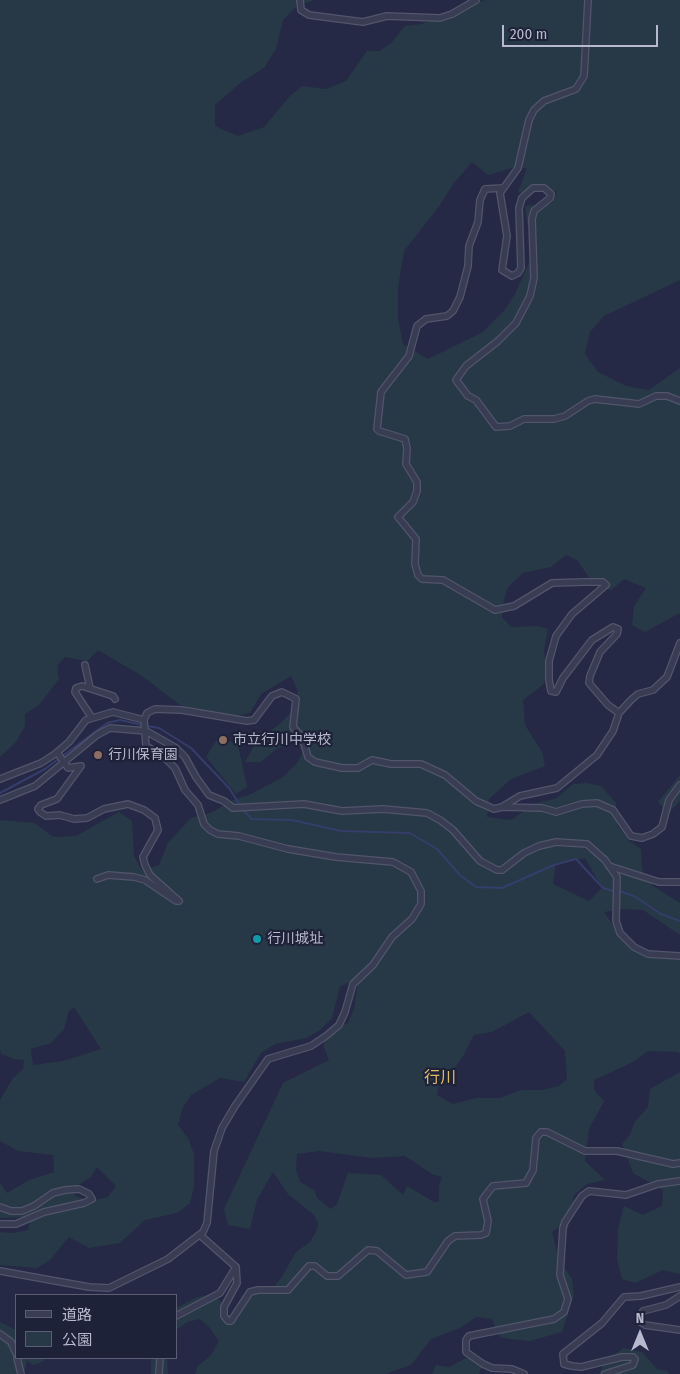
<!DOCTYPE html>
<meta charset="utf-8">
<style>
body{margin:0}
#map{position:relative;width:680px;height:1374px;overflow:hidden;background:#252945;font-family:"Fira Sans Condensed","Noto Sans JP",sans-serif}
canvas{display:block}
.legend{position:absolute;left:15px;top:1294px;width:162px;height:65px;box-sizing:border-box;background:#1e2239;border:1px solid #5b5e75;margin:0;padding:6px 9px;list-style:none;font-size:15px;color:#b7b9ce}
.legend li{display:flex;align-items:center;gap:10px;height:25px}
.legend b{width:25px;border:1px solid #5b5e75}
.north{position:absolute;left:615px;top:1309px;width:50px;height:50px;-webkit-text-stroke:4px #1e2239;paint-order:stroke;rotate:0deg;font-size:14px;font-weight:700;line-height:20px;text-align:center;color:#b7b9ce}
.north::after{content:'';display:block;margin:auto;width:18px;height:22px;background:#b7b9ce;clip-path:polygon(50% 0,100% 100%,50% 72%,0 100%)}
.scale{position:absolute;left:502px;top:25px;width:156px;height:22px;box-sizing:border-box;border:2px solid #b7b9ce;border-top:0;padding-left:6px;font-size:15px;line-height:18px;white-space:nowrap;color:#b7b9ce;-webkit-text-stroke:4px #1e2239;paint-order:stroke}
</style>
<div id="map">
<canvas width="680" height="1374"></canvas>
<ul class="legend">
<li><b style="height:6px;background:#393d54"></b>道路</li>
<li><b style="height:14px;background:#273946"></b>公園</li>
</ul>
<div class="north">N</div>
<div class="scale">200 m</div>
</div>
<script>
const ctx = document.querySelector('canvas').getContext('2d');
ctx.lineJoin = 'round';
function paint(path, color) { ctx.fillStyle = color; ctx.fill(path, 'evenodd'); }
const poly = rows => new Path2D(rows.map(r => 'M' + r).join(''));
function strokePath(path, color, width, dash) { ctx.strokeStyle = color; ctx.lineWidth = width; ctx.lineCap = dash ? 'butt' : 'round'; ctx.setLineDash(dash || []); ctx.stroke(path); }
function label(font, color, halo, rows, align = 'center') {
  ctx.font = font + ' "Fira Sans Condensed","Noto Sans JP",sans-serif'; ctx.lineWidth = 4.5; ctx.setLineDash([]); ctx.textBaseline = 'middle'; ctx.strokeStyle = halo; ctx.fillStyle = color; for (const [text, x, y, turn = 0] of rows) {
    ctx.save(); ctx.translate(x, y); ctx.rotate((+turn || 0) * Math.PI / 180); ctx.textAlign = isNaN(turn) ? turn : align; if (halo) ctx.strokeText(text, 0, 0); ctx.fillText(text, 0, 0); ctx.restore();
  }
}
paint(poly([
 [0,0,314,0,297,6,283,20,276,49,264,68,240,83,215,105,215,126,238,136,264,127,290,96,302,86,326,89,346,81,367,51,380,51,391,43,405,26,422,24,485,0,680,0,680,280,604,316,590,332,585,354,598,372,626,386,649,390,680,368,680,613,645,632,632,625,634,606,646,588,624,579,611,590,594,585,577,560,566,555,551,567,523,573,508,587,504,599,502,617,511,627,537,626,548,629,544,651,547,669,544,684,523,700,525,725,542,752,545,766,511,779,489,799,487,817,511,820,536,803,555,799,573,784,587,783,601,786,616,803,617,824,629,841,641,849,642,870,653,886,680,903,680,935,643,910,622,909,604,912,618,932,639,947,680,957,680,1054,678,1052,648,1051,633,1062,594,1080,594,1090,604,1101,589,1129,585,1161,605,1180,587,1184,573,1196,573,1217,552,1232,559,1260,572,1279,574,1295,562,1332,530,1341,510,1339,500,1337,492,1319,476,1317,460,1328,431,1339,411,1365,385,1374,195,1374,198,1366,211,1355,219,1341,209,1327,200,1319,187,1322,176,1330,176,1308,198,1297,209,1295,221,1301,223,1318,228,1323,239,1318,242,1298,249,1290,270,1292,281,1278,296,1252,310,1242,317,1230,318,1223,314,1215,288,1194,273,1172,257,1200,250,1229,228,1225,224,1209,283,1083,329,1060,323,1045,332,1031,348,1023,354,1009,359,977,340,987,332,1018,320,1030,306,1038,275,1044,261,1053,244,1082,220,1078,191,1095,182,1109,178,1125,188,1138,194,1154,194,1187,190,1203,177,1213,145,1220,120,1243,89,1248,69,1237,50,1260,37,1268,0,1265,0,1232,12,1233,28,1230,30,1221,23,1217,0,1218,0,1183,7,1193,29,1180,54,1172,53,1155,18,1151,0,1141,0,1100,13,1078,23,1069,24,1060,14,1059,1,1054,0,1049,0,820,35,823,53,837,76,836,119,812,132,821,134,856,142,870,159,865,168,843,191,818,213,812,230,801,249,795,283,777,297,763,305,748,292,742,275,750,261,762,245,762,258,739,280,724,292,711,298,691,291,676,261,694,250,713,229,718,209,711,180,705,142,676,98,650,87,661,65,657,57,666,59,679,38,706,25,714,25,726,16,742,0,757],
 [472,162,488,175,515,167,527,168,518,192,527,195,545,187,557,192,552,203,525,206,527,222,534,238,532,256,515,294,504,311,483,332,428,359,403,344,398,319,398,288,404,251,440,205,454,183],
 [585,858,602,888,589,901,553,884,556,863],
 [74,1007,101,1049,63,1061,33,1065,31,1049,51,1043,64,1029,69,1011],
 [529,1012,565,1051,567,1079,559,1086,542,1090,521,1090,500,1098,476,1098,453,1104,437,1095,440,1079,453,1070,462,1058,474,1035,492,1032],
 [319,1151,372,1158,405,1156,432,1174,442,1177,439,1186,439,1202,434,1202,407,1186,403,1195,381,1175,348,1173,337,1204,331,1209,317,1198,314,1190,300,1182,296,1169,297,1154],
 [97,1167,116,1186,108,1197,91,1201,75,1196,75,1187,91,1177],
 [219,736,238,745,247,787,236,794,206,757],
 [680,775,680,801,669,813,658,802],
 [680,1072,680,1274,663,1270,635,1283,622,1279,617,1259,618,1229,624,1206,643,1215,662,1206,663,1190,633,1173,622,1144,630,1135,634,1123,648,1107,650,1089],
 [0,1322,16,1330,16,1358,44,1358,44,1361,33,1365,27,1360,24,1374,0,1374],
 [624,1348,642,1352,657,1369,667,1371,669,1374,599,1374,605,1361],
 [470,1356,483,1364,479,1374,432,1374,436,1365,449,1367],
 [151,1358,167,1358,168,1374,151,1374]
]), '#273946');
strokePath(poly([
 [147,726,159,728,191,748,229,788,240,805],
 [0,793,45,769,107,723,120,720,142,725],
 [242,809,252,819,292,820,341,831,410,833,437,849,460,875,476,887,502,888,554,865,576,859,603,888,614,891],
 [619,891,634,896,661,914,680,921]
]), '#353d6b', 2);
const minor = poly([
 [300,0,301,10,309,15,363,22,387,16,440,18,452,14,476,0],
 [588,0,584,76,576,89,544,101,534,110,529,120,518,168,500,193,507,236,502,270,512,276,518,273,521,268,519,208,522,198,533,188,544,188,551,194,550,198,534,211,532,219,534,278,530,296,516,323,498,341,466,366,456,380,468,396,476,400,496,427,510,426,524,419,554,419,565,416,588,401,595,399,639,404,656,396,667,396,680,401],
 [502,188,485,189,480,200,478,222,469,246,468,266,460,297,453,311,447,316,426,319,417,326,409,356,381,392,377,429,379,431,405,439,407,448,406,464,417,482,417,491,413,502,398,517,416,539,415,564,418,575,422,579,443,580,495,610,514,606,552,583,584,582,603,582,606,585,572,614,556,636,549,661,549,680,551,691,556,692,563,678,592,640,613,627,618,629,617,634,600,652,590,676,589,683,608,705,619,713],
 [85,665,90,688],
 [92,718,75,692,76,688,82,686,113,696,115,699],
 [57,752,68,768,81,766,57,799,41,805,38,809,40,812,46,816,60,815,74,819,87,818,104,809,128,804,144,810,155,818,158,830,143,857,145,865,150,875,179,901,176,901,145,880,134,877,108,875,97,879],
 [0,779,41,763,55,754,69,742,86,720,113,712,144,720],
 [0,800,35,786,97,735,110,728,146,731,176,748,185,757,196,777,209,795,224,801,233,808,304,804,342,811,383,809,427,813,440,820,453,830,480,861,497,870,502,870,524,853,539,846,556,842,587,844,605,860,617,877,616,921,620,933,634,947,648,954,680,956],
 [502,807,542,808,556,812,582,804,597,803,613,810,631,836,642,838,653,834,662,827,669,800,680,785],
 [609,866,659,882,680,882],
 [0,1207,11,1211,22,1211,34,1206,53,1193,65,1190,79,1189,89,1194,92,1199,84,1203,44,1212,16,1224,0,1224],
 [200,1235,236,1267,237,1283,224,1307,224,1316,228,1321,231,1321,250,1292,258,1290,288,1290,309,1266,315,1266,327,1276,338,1276,368,1250,377,1251,406,1275,427,1272,448,1241,455,1236,481,1235,486,1233,488,1221,483,1199,493,1186,526,1183,533,1170,536,1138,541,1132,547,1132,585,1151,617,1151,673,1164,680,1163],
 [0,1271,89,1287,109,1288,168,1259,203,1232,207,1223,214,1151,222,1128,235,1106,268,1059,311,1046,326,1036,339,1025,345,1012,353,984,373,965,392,937,412,919,421,904,421,891,411,872,393,862,336,857,288,849,239,836,218,834,210,830,204,824,198,805,185,790,175,768,163,756,146,746,144,720,147,713,155,709,182,710,247,721,254,720,272,696,282,692,296,699,293,727,302,737,308,757,315,762,342,768,358,768,372,760,391,764,421,764,445,775,476,801,494,809,502,807,520,796,557,788,597,755,613,731,619,713,631,700,638,694,653,690,667,677,680,643],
 [680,1296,666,1305,643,1311,639,1321,645,1325,680,1330],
 [176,1316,220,1293,236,1267],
 [0,1334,11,1342,16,1353],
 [17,1358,21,1374],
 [159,1374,160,1358],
 [524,1374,512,1369,492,1368,483,1364,466,1352,466,1340,469,1336,554,1319,564,1312,568,1299,560,1275,563,1228,565,1222,582,1196,589,1191,626,1195,658,1184,680,1181],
 [605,1374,633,1365,635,1359,633,1357,622,1357,581,1367,572,1366,564,1364,563,1354,602,1323,624,1297,641,1296,680,1287]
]);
strokePath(minor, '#52556b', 8);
strokePath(minor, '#393d54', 5.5);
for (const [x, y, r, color] of [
 [223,740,5,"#8d6e63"],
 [98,755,5,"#8d6e63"],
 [257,939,5,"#0f9aa8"]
]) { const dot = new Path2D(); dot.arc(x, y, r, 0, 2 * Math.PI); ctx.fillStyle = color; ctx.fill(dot); strokePath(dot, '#1e2239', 2); }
label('14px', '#b7b9ce', '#1e2239', [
 ["市立行川中学校",233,740],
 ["行川保育園",108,755],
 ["行川城址",267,939]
], 'left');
label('16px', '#dfbb60', '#1e2239', [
 ["行川",440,1079]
]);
</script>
